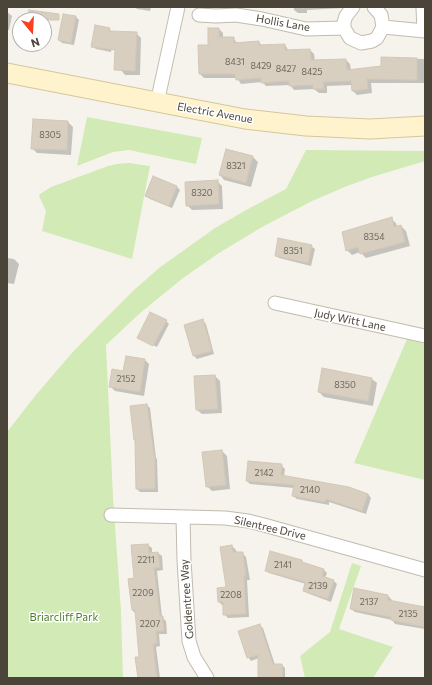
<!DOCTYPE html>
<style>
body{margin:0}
#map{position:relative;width:432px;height:685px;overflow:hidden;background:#f6f3ec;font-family:Commissioner,sans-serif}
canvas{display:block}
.frame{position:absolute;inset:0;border:8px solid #4b4439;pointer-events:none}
.north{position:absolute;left:12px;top:12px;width:40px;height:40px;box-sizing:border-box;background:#fff;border:1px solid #b7b4b0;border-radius:50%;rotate:162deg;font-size:11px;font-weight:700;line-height:16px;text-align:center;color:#4b4439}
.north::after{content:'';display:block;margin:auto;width:14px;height:18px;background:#fc3f1d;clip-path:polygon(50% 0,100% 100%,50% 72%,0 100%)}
</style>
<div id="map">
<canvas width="432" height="685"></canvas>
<div class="frame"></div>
<div class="north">N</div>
</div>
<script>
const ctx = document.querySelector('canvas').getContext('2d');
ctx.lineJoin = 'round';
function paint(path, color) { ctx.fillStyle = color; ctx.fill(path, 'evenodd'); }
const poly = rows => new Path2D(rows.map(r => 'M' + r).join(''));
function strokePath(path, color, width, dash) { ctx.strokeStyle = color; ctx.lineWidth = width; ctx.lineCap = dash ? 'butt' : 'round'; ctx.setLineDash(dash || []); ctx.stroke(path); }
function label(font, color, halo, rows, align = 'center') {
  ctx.font = font + ' Commissioner,sans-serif'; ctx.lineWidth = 3; ctx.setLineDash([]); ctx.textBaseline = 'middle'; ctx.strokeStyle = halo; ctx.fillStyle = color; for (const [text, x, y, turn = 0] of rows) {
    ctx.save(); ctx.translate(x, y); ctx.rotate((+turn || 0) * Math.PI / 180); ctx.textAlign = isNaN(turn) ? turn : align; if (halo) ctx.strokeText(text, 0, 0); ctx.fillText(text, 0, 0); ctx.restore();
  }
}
paint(poly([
 [87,117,202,138,196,164,129,150,113,152,77,166],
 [306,150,425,151,425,161,372,177,347,186,312,201,262,227,219,253,183,278,139,314,106,345,113,497,121,611,123,678,7,678,7,432,35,396,71,354,98,326,133,291,159,268,215,228,248,209,286,189],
 [129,163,150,166,132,259,42,231,46,211,39,196,40,194,51,187,108,166,117,164],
 [407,339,425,344,425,480,354,463],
 [352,563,361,566,339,629,393,647,373,678,305,678,300,656,330,632]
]), '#d2eab5');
paint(poly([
 [135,7,151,7,150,11,137,9],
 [294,7,343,7,343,8,307,10,307,13,298,13,294,10],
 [7,12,12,16,9,30,7,30],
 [63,15,76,17,79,20,74,45,62,43,59,40],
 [109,29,112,32,114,36,111,52,96,49,92,46],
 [219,29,223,33,223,38,233,38,238,44,259,42,262,46,285,45,289,51,310,50,314,54,315,61,346,60,350,64,351,70,382,67,382,58,425,59,425,83,371,83,372,93,357,95,353,91,352,85,327,86,327,93,319,93,314,89,294,90,290,85,266,86,262,82,241,84,237,78,204,78,200,74,209,46],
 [136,33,141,38,140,75,125,75,121,70],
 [34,120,68,122,73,127,71,155,37,153,32,148],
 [226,150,253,157,258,162,251,187,224,180,220,175],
 [217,181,222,186,223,209,192,210,187,205],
 [177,187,180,190,172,208,150,199,146,196],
 [391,219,396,223,397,227,401,226,406,231,410,246,366,258,360,252,352,255,347,250],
 [311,246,315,249,311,266,279,258,276,255],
 [7,258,14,259,19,264,14,284,7,283],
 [202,320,206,324,214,354,197,359,193,355],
 [166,321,169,324,157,347,140,338,140,340,138,338],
 [145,360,149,364,144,396,115,391,110,386,124,372],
 [215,376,220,381,222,413,202,414,197,410],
 [372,379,377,383,373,406,324,397,319,392],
 [147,405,150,408,156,458,157,459,158,492,140,492,137,489],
 [222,451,227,456,230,489,212,491,207,486],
 [281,465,285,469,284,476,368,494,371,498,366,514,329,502,329,505,297,499,293,496,294,488,250,484,247,481],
 [148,545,152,548,152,553,158,553,162,556,163,570,157,571,162,617,166,621,167,634,159,634,160,646,156,647,160,678,139,678,140,658,136,614,132,610,135,579],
 [232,546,236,550,237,553,242,553,246,557,250,580,247,580,249,617,228,618,224,614,223,606,219,602,227,588,221,547],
 [302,561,304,564,324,570,327,573,325,578,334,581,337,584,331,602,307,593,304,590,306,584,269,573,266,570],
 [388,596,392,600,391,601,425,608,425,629,395,624,392,620,355,612,351,609],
 [259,625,263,628,275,665,282,665,285,668,285,678,259,678,259,658,251,661,248,657]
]), '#0003');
const building = poly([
 [29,10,59,14,59,20,28,20,29,10],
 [63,14,76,16,71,43,58,40,63,14],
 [95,25,110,28,109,31,137,32,135,71,114,70,115,50,91,47,95,25],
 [208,28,219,28,219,37,234,37,234,43,259,41,259,45,285,44,285,50,310,49,311,60,346,59,347,70,381,66,381,57,417,58,417,80,367,79,368,89,352,91,351,81,323,82,324,89,313,89,313,85,289,86,289,81,261,83,261,78,236,80,235,74,199,74,198,45,208,45,208,28],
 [33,119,68,121,67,150,31,149,33,119],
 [226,149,253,156,246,183,219,175,226,149],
 [153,176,177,186,169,206,145,196,153,176],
 [218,180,219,204,186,206,185,182,218,180],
 [392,217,394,227,401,225,405,242,360,254,358,247,346,251,342,232,392,217],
 [278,238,312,245,308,263,275,256,278,238],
 [150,312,167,320,153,346,137,338,150,312],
 [203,319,212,351,193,356,184,325,203,319],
 [126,356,145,359,140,392,109,387,112,369,123,371,126,356],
 [322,368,372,378,368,401,318,392,322,368],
 [215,375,218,409,196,410,194,376,215,375],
 [147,404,154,455,155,455,155,489,136,489,135,440,134,440,130,406,147,404],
 [222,450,226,485,206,487,202,452,222,450],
 [248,461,282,464,281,475,349,487,368,494,362,511,326,499,325,502,292,496,294,485,246,481,248,461],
 [148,544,149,553,158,552,160,567,154,568,160,616,163,616,164,631,156,631,157,643,153,644,157,678,138,678,135,657,139,657,135,610,132,610,128,579,134,578,131,545,148,544],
 [232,545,233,552,243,552,246,576,244,576,246,614,223,615,223,602,218,602,217,588,226,587,220,547,232,545],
 [270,551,302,560,302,562,324,569,322,576,334,580,328,599,303,591,305,582,265,571,270,551],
 [354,588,388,595,388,600,425,607,424,627,391,620,391,617,350,609,354,588],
 [260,624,273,664,282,664,283,678,258,678,258,655,247,658,238,631,260,624]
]);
paint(building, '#d8cfc1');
strokePath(building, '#d3c7b4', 1);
const street = poly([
 [353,7,346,16,344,22,344,28,350,38,361,43,372,41,377,38,383,27,381,15,374,7],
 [423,8,424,31],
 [199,15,216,16,236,15,262,19,306,29,344,28],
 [383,27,425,31],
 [157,103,178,7],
 [275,303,425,336],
 [111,515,225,518,248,521,264,525,425,570],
 [183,517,184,560,189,641,194,657,207,678]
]);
const secondary = poly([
 [7,73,245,119,306,126,370,129,425,126]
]);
strokePath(street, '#c2bbae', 15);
strokePath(secondary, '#d6c79b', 21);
strokePath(street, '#fff', 13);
strokePath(secondary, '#fff3cd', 19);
label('9px', '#6e675b', null, [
 ["8431",235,62],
 ["8429",261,66],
 ["8427",286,69],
 ["8425",312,72],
 ["8305",50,135],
 ["8321",236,166],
 ["8320",202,193],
 ["8354",374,237],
 ["8351",293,251],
 ["2152",126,379],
 ["8350",345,385],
 ["2142",264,473],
 ["2140",310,490],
 ["2211",146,560],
 ["2141",283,565],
 ["2139",318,586],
 ["2209",143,593],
 ["2208",231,595],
 ["2137",369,602],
 ["2135",408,614],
 ["2207",150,624]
]);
label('11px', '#4b4439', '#fff', [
 ["Hollis Lane",283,23,10],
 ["Electric Avenue",215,113,10],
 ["Judy Witt Lane",350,320,12],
 ["Silentree Drive",270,528,13],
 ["Goldentree Way",187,599,-94]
]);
label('11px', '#4a7f2a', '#fff', [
 ["Briarcliff Park",64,617]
]);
</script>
